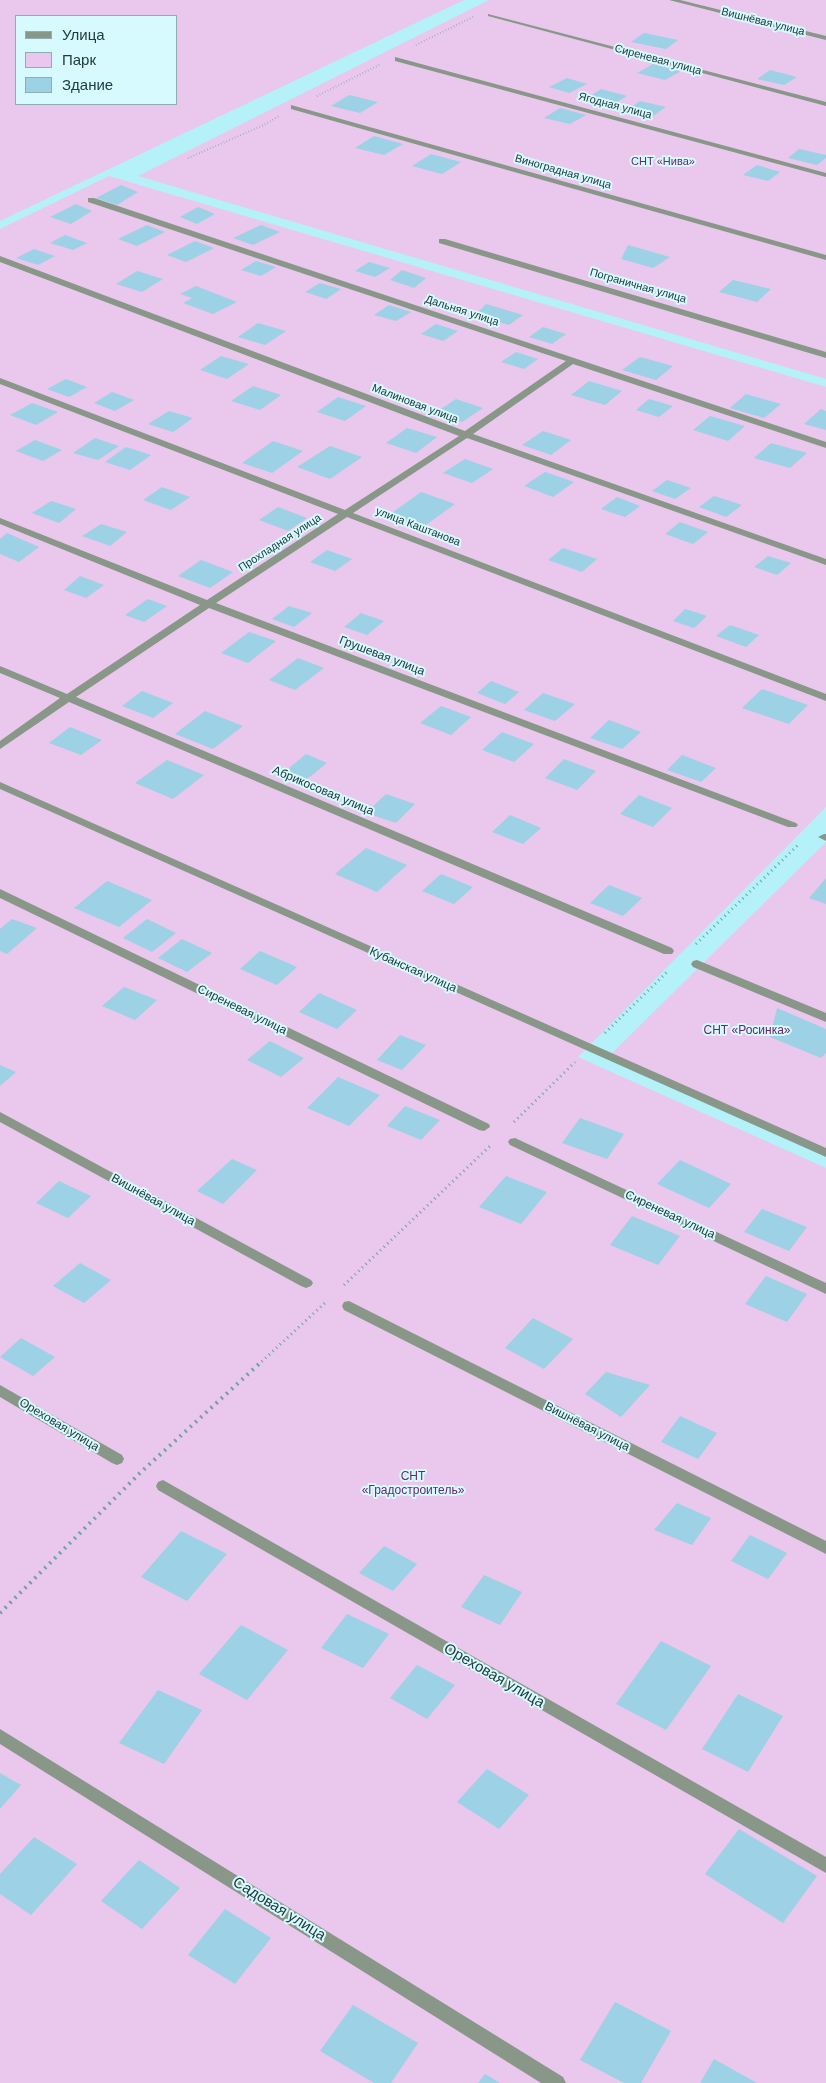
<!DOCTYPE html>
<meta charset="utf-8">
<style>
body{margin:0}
#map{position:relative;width:826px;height:2083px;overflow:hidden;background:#b5f1f8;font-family:Helvetica,sans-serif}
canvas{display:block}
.legend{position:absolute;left:15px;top:15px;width:162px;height:90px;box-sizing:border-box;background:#d7fafe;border:1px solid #8faeb1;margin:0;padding:6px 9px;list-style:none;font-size:15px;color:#223b3d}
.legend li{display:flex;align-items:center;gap:10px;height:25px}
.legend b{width:25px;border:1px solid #8faeb1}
</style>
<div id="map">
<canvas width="826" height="2083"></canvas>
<ul class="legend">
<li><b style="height:6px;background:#889788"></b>Улица</li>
<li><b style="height:14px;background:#eac7ec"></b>Парк</li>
<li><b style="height:14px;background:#9dd1e6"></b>Здание</li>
</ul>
</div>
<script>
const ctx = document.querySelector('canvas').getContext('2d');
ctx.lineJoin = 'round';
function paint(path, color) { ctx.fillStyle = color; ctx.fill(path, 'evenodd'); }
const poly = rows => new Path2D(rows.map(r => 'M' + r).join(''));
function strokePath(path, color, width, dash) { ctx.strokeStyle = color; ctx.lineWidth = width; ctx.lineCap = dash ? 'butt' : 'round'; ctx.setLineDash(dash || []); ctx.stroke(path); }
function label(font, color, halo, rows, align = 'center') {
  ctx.font = font + ' Helvetica,sans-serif'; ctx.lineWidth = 4; ctx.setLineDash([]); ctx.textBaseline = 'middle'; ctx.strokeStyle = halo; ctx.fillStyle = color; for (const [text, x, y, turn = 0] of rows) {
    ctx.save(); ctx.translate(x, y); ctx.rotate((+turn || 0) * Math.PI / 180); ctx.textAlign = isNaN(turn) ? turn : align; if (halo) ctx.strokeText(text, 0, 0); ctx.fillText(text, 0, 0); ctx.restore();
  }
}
paint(poly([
 [0,0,464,0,0,221],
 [16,16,176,16,176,104,16,104],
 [489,0,826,0,826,379,138,176],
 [109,176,826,387,826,807,578,1057,826,1168,826,2083,0,2083,0,229],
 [826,842,826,1153,608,1057]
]), '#eac7ec');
paint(poly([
 [644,33,678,40,666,49,631,42],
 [653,64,681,71,665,80,637,73],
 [770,70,797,77,784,85,757,79],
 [567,78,587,84,569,93,549,87],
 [601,89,627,96,612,105,586,99],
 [349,95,378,102,360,113,331,106],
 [640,101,666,107,650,118,624,113],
 [560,108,586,115,570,124,544,118],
 [374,136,403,144,384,155,355,148],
 [799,149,826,155,826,158,817,165,788,158],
 [431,154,461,162,442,174,412,166],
 [757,165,780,172,768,181,743,175],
 [121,185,138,192,117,205,96,198],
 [76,204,92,211,71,224,50,217],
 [198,207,215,214,197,224,180,217],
 [147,225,165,232,137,246,118,239],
 [261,225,280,232,253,245,233,238],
 [65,235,87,243,73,250,50,243],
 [195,241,214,248,186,262,167,255],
 [628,245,670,257,653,268,621,259],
 [34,249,55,256,38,265,16,258],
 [256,261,276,267,261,276,241,270],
 [369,262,390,268,375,277,355,271],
 [402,270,426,278,414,288,390,280],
 [137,271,163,279,142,292,116,284],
 [733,280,771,289,757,302,719,292],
 [320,283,341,289,326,299,305,292],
 [196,286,237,302,213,314,183,303,192,298,180,294],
 [486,304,523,315,509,325,475,315],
 [389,305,411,312,396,321,374,315],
 [258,323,286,331,265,345,238,337],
 [436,324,458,331,443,341,421,334],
 [543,327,566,334,552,344,529,337],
 [516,352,538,359,524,369,501,362],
 [221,356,249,364,227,379,200,370],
 [640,357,673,366,656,380,622,370],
 [66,379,87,387,69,397,47,389],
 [589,381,622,391,605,405,571,395],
 [253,386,281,395,260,410,231,401],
 [112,392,134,400,115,411,94,403],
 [746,394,781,404,764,418,730,408],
 [338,397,366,406,345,421,317,412],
 [456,399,483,408,462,422,435,413],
 [649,399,673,406,659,417,636,410],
 [32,403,58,412,36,425,10,415],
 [821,409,826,411,826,430,804,424],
 [169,411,193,418,173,432,148,424],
 [710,416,745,426,728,441,693,430],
 [407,428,437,437,416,453,386,443],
 [543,431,571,440,551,455,522,445],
 [95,438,119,446,98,460,73,453],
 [35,440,62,450,43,461,16,451],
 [273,441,303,451,272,473,242,463],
 [771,443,807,453,790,468,754,458],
 [330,446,362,457,330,479,297,467],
 [126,447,151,455,130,470,105,462],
 [465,459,493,469,472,483,443,473],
 [545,472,574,482,553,497,524,486],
 [667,480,691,488,675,499,652,491],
 [162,487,190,497,171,510,143,500],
 [421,492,455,504,423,527,389,515],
 [714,496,742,505,726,517,699,507],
 [617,497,640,506,625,517,601,509],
 [51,501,76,509,59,523,32,513],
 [278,507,307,518,288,531,259,520],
 [680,522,708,532,693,544,665,534],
 [101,524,127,532,110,546,82,536],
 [7,533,39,547,19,562,0,554,0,539],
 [563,548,597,559,582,572,548,560],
 [327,550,352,559,335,571,310,562],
 [768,556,791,563,777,575,754,567],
 [201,560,233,572,210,588,178,576],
 [80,576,104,585,86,598,64,590],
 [148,599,167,606,144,622,125,615],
 [289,606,312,613,294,627,272,619],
 [685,609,707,616,694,628,673,621],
 [361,613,384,621,367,635,344,627],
 [730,625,759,635,746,647,716,636],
 [249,632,276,641,248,663,221,653],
 [298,658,324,668,295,690,269,680],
 [491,681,519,692,505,704,477,693],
 [762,689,808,705,789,724,742,708],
 [142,691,173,703,153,718,122,706],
 [543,693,575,704,555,721,524,710],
 [441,706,471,717,451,735,420,723],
 [205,711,243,726,213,749,175,734],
 [609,720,641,732,622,749,590,738],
 [70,727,102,740,81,755,49,743],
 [502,732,534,744,514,762,482,750],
 [306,754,327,763,302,783,281,775],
 [682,755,716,768,701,782,667,770],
 [564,759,596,771,577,790,545,778],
 [167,760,204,775,173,799,135,783],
 [386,794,415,804,396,823,366,813],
 [639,795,672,808,653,827,620,814],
 [510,815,541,828,523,844,492,832],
 [366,848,407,865,377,892,335,874],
 [441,874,473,887,454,904,422,891],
 [826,878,826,904,809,898],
 [107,881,152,900,119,927,74,908],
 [609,885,642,898,623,916,590,903],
 [12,919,37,928,7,954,0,951,0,929],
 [147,919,176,933,152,952,123,938],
 [182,939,212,953,187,972,158,958],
 [260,951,297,967,277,985,240,969],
 [124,987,157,1000,135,1020,102,1006],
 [319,993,357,1010,337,1029,299,1012],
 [777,1008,826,1029,826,1053,821,1058,770,1037],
 [400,1035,426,1045,402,1070,377,1060],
 [270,1041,304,1058,281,1077,247,1060],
 [0,1065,16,1072,0,1086],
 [338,1077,380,1095,349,1126,307,1108],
 [405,1106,440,1120,421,1140,387,1126],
 [580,1118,624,1134,607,1159,562,1143],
 [232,1159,257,1170,223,1204,197,1191],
 [680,1160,731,1184,709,1208,657,1184],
 [506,1176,547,1192,521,1224,479,1207],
 [59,1181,91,1196,68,1218,36,1203],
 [762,1209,807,1227,789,1251,744,1232],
 [632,1216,680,1236,658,1265,610,1245],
 [80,1263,111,1280,84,1303,53,1286],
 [766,1276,807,1294,787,1322,745,1304],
 [533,1318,573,1339,544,1369,505,1348],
 [21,1338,55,1357,33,1376,0,1357],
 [606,1372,650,1385,621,1417,585,1394],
 [680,1416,717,1433,698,1459,661,1442],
 [677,1503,711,1518,692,1545,654,1530],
 [181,1531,227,1554,187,1601,141,1577],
 [750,1535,787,1553,768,1579,731,1561],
 [384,1546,417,1564,393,1591,359,1573],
 [484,1575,522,1592,500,1625,461,1607],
 [347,1614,389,1634,363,1668,321,1648],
 [241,1625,288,1650,247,1700,199,1674],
 [661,1641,711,1666,666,1730,616,1704],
 [417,1665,455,1685,427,1719,390,1698],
 [158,1690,202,1710,164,1764,119,1743],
 [738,1694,783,1716,748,1772,702,1749],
 [487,1769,529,1795,499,1829,457,1802],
 [0,1773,21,1785,0,1809],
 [739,1829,817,1876,783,1923,705,1874],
 [34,1837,77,1864,31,1915,0,1894,0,1874],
 [139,1860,180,1888,142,1929,101,1901],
 [225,1909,271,1938,235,1984,188,1955],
 [615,2002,671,2031,641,2083,624,2083,580,2060],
 [353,2005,418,2043,391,2083,374,2083,320,2051],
 [714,2059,757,2083,700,2083],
 [485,2074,500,2083,478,2083]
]), '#9dd1e6');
strokePath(poly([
 [416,45,473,17],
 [317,96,381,64],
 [188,158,264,125,279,116]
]), '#73a0a5', 2, [0.5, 2.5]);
strokePath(poly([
 [696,944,799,844],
 [605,1033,668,971],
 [514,1122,575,1062],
 [344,1285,490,1146],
 [258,1365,327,1301]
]), '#73a0a5', 3, [1, 4]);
strokePath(poly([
 [0,1613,140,1473,259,1364]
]), '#73a0a5', 4, [2, 5]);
paint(poly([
 [669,0,680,0,826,36,826,40,669,0],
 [488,14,826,102,826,106,488,16,488,14],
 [395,57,826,173,826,177,395,61,395,57],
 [291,105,826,255,826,260,291,109,291,105],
 [88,198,94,198,826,442,826,448,573,364,473,434,826,559,826,565,467,438,353,513,826,694,826,701,347,517,216,603,796,823,798,825,796,827,788,827,209,608,76,697,672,948,674,951,672,954,664,954,69,702,0,749,0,741,60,698,0,673,0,666,67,694,200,605,0,524,0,518,207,600,338,514,0,384,0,378,345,510,459,436,0,262,0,256,465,431,566,361,88,202,88,198],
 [439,239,445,239,826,352,826,358,439,243,439,239],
 [0,782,826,1148,826,1157,0,789,0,782],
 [824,834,826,834,826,841,818,837,824,834],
 [0,889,489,1124,490,1127,484,1131,479,1130,0,898,0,889],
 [697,960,826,1013,826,1022,693,967,691,964,693,961,697,960],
 [0,1112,311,1280,313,1283,311,1286,306,1288,301,1286,0,1122,0,1112],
 [515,1138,826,1283,826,1294,510,1145,508,1142,510,1139,515,1138],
 [349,1301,826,1541,826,1554,344,1310,342,1306,344,1302,349,1301],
 [0,1385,122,1455,124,1459,122,1463,117,1465,112,1463,0,1397,0,1385],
 [163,1480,826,1857,826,1873,158,1490,156,1486,158,1482,163,1480],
 [0,1729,563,2077,566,2083,541,2083,0,1744,0,1729]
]), '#889788');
label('11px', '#223b3d', '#d7fafe', [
 ["Вишнёвая улица",763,22,14],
 ["Сиреневая улица",658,60,15],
 ["Ягодная улица",615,106,15],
 ["Виноградная улица",563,172,16],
 ["Пограничная улица",638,286,16],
 ["Дальняя улица",462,311,18],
 ["Малиновая улица",415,404,21],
 ["улица Каштанова",418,527,21],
 ["Прохладная улица",280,543,-33]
]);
label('11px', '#69276e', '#d7fafe', [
 ["СНТ «Нива»",663,162]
]);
label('12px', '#223b3d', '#d7fafe', [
 ["Грушевая улица",382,656,21],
 ["Абрикосовая улица",323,791,23],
 ["Кубанская улица",413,970,24],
 ["Сиреневая улица",242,1010,26],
 ["Вишнёвая улица",153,1200,29],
 ["Сиреневая улица",670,1215,25],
 ["Ореховая улица",59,1425,31],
 ["Вишнёвая улица",587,1427,27]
]);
label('12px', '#69276e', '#d7fafe', [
 ["СНТ «Росинка»",747,1031],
 ["СНТ",413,1477],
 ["«Градостроитель»",413,1491]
]);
label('15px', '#223b3d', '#d7fafe', [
 ["Ореховая улица",494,1676,30],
 ["Садовая улица",279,1909,32]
]);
</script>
